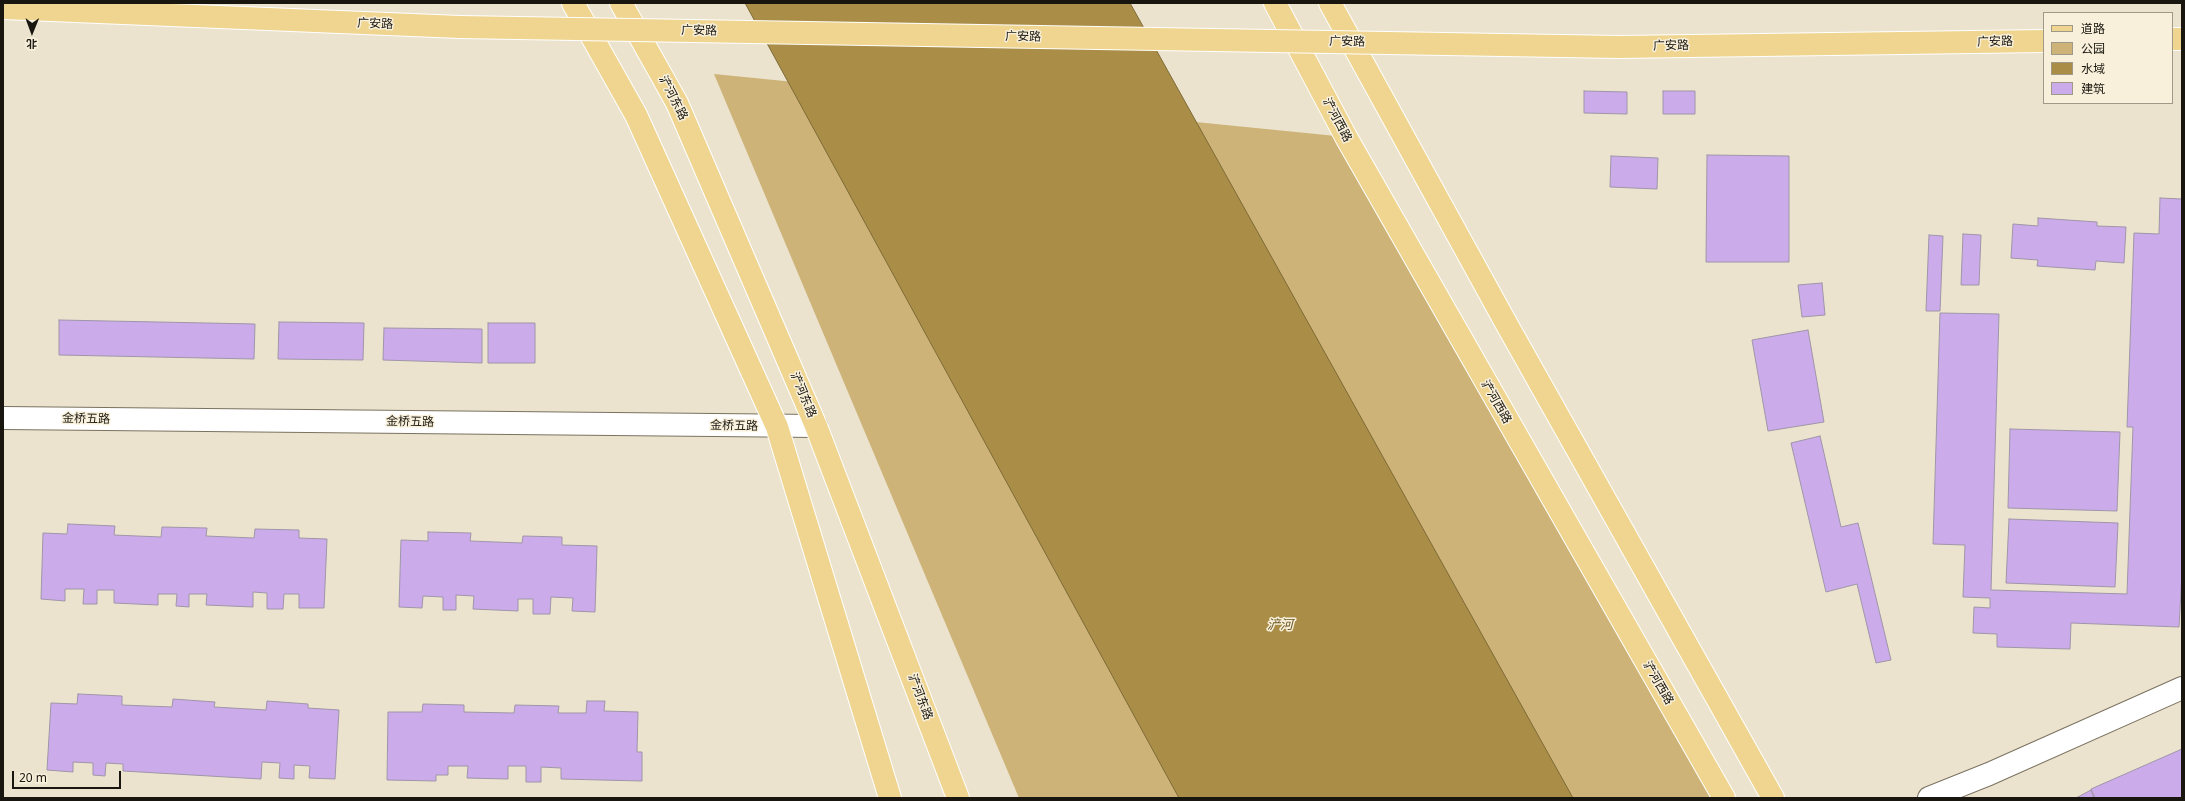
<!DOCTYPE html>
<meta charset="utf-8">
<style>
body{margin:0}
#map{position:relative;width:2185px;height:801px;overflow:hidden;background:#ebe3ce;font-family:"Noto Sans","Noto Sans SC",sans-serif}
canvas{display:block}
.frame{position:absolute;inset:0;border:4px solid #19160f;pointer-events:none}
.legend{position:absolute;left:2043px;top:12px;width:130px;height:92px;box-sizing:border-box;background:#f8f0db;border:1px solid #9f9989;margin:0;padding:5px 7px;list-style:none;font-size:12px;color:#19160f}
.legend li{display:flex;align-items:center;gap:8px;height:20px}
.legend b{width:20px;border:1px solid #9f9989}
.north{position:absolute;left:12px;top:12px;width:40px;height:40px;-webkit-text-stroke:3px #f8f0db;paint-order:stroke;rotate:181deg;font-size:11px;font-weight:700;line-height:16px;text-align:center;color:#19160f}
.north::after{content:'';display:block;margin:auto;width:14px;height:18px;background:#19160f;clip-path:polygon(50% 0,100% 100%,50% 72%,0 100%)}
.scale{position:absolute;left:12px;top:771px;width:109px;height:18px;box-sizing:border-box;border:2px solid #19160f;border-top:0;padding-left:5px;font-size:12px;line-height:14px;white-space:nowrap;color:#19160f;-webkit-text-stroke:3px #f8f0db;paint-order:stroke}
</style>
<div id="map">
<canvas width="2185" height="801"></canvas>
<div class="frame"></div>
<ul class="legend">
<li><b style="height:5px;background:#efd58f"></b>道路</li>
<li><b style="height:11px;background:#cdb377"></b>公园</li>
<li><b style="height:11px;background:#aa8e48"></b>水域</li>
<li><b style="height:11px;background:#ccabeb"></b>建筑</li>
</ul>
<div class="north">北</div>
<div class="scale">20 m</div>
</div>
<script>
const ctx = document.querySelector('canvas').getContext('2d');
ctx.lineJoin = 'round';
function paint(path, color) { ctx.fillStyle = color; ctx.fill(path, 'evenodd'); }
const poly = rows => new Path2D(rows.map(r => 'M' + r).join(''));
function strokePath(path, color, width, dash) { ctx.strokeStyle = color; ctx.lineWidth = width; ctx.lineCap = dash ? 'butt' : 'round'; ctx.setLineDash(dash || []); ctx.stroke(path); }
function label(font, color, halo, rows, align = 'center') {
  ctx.font = font + ' "Noto Sans","Noto Sans SC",sans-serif'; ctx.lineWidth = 3; ctx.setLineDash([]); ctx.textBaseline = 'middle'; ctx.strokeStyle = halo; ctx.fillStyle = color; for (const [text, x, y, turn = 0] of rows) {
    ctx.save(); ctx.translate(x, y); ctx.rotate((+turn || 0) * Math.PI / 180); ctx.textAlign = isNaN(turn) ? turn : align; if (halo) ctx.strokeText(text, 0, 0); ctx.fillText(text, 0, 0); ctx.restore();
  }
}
paint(poly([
 [714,74,1346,137,1724,798,1019,798]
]), '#cdb377');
const water = poly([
 [745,3,1130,3,1573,798,1179,798,745,3]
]);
paint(water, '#aa8e48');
strokePath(water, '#7e6a37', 1);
const building = poly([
 [1584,91,1627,92,1627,114,1584,113,1584,91],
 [1663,91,1695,91,1695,114,1663,114,1663,91],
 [1707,155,1789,156,1789,262,1706,262,1707,155],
 [1611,156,1658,158,1657,189,1610,187,1611,156],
 [2160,198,2182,199,2182,574,2179,627,2071,623,2070,649,1997,647,1997,634,1973,633,1974,607,1990,608,1990,598,1963,597,1965,545,1933,544,1940,313,1999,314,1991,590,2127,594,2133,427,2127,427,2134,233,2159,234,2160,198],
 [2038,218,2097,222,2097,226,2126,227,2124,263,2096,261,2095,270,2037,266,2038,260,2011,258,2013,224,2038,226,2038,218],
 [1963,234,1981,235,1979,285,1961,285,1963,234],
 [1929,235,1943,236,1940,311,1926,311,1929,235],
 [1822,283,1825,315,1802,317,1798,285,1822,283],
 [59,320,255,324,254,359,59,355,59,320],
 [279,322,364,323,363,360,278,359,279,322],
 [488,323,535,323,535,363,488,363,488,323],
 [384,328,482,329,482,363,383,360,384,328],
 [1808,330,1824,422,1768,431,1752,340,1808,330],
 [2010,429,2120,432,2117,511,2008,508,2010,429],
 [1820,436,1841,527,1858,523,1891,660,1876,663,1857,584,1826,592,1791,443,1820,436],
 [2009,519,2118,523,2115,587,2006,583,2009,519],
 [68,524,115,526,114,535,161,537,162,527,207,528,206,536,254,538,255,529,299,530,299,538,327,539,324,608,299,608,299,594,284,594,283,609,267,609,267,593,253,592,253,607,206,605,207,594,189,594,189,607,176,606,177,594,158,594,158,605,114,603,114,590,97,590,97,604,83,604,84,589,65,589,65,601,41,599,43,533,67,534,68,524],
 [428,532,471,533,470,541,522,543,523,536,562,537,562,545,597,546,595,612,572,611,573,598,551,597,550,614,533,614,533,599,518,599,518,611,473,609,474,596,456,595,456,610,443,610,443,597,423,596,422,608,399,607,401,540,428,541,428,532],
 [78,694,122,696,122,705,172,707,173,699,215,702,214,707,266,710,267,701,308,704,308,708,339,710,335,779,309,778,310,766,294,765,294,779,279,778,280,763,262,762,261,779,123,771,123,764,106,763,105,776,93,775,93,763,73,762,73,772,47,770,51,703,77,704,78,694],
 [587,701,605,701,604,711,638,712,637,752,642,752,642,781,561,779,561,768,541,767,541,782,526,782,526,766,508,766,508,779,467,778,468,766,448,766,448,775,436,775,436,781,387,780,388,712,422,712,423,704,464,705,464,712,514,713,515,705,559,706,558,713,586,713,587,701],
 [2182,749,2182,798,2095,798,2091,789,2182,749],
 [2091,790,2094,798,2076,798,2091,790]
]);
paint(building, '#ccabeb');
strokePath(building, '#9e95a8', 1);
const minor = poly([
 [3,418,816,426],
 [1929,798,1989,774,2182,688]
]);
const major = poly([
 [573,3,636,115,777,427,890,798],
 [621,3,677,103,816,426,958,798],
 [1275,3,1346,137,1724,798],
 [1330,3,1506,323,1773,798],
 [3,8,460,27],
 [2172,39,2182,39]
]);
strokePath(minor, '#7a7260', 24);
strokePath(major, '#fff', 24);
strokePath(minor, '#fff', 22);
strokePath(major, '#efd58f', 22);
const majorBridge = poly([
 [460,27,1619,47,2044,41]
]);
strokePath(majorBridge, '#fff', 24, []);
strokePath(majorBridge, '#efd58f', 22);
label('12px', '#19160f', '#f8f0db', [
 ["广安路",375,24,2],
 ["广安路",699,31,1],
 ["广安路",1023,37,1],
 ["广安路",1347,42,1],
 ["广安路",1995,42,-1],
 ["广安路",1671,46,-1],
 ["浐河东路",673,98,63],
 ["浐河西路",1337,120,62],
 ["浐河东路",803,395,67],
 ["浐河西路",1496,402,60],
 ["金桥五路",86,419,1],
 ["金桥五路",410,422,1],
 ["金桥五路",734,426,1],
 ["浐河西路",1658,683,60],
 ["浐河东路",920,697,69]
]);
label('italic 13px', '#69541f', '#f8f0db', [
 ["浐河",1280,625]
]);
</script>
